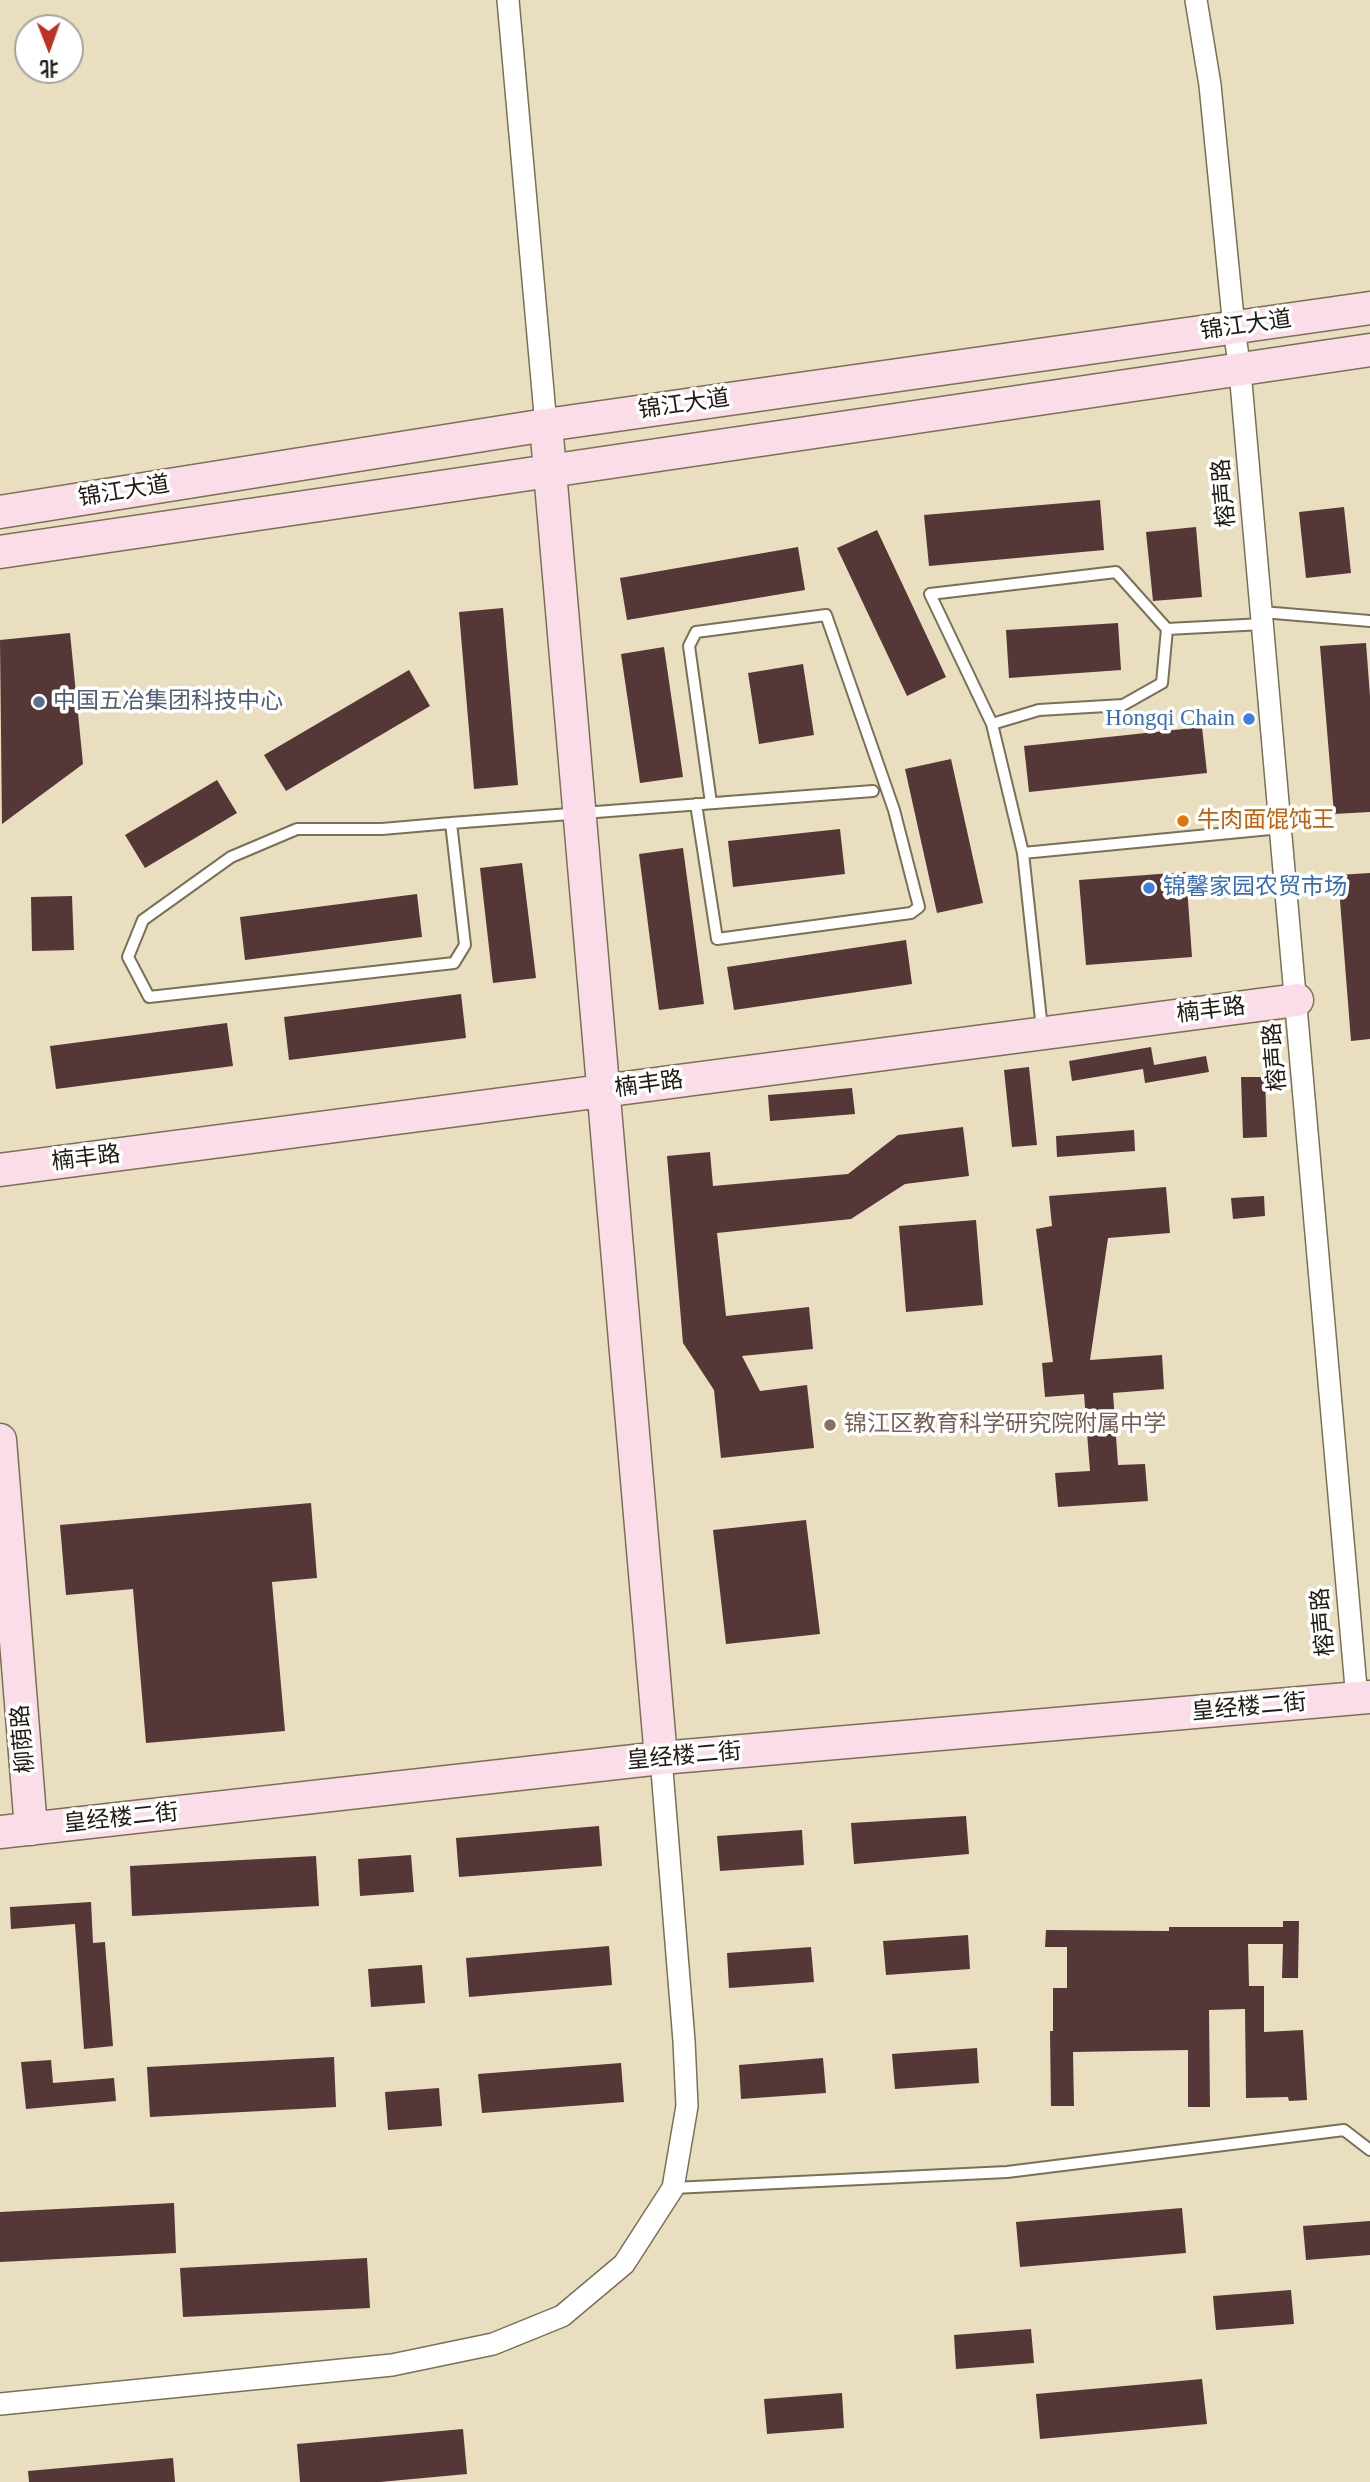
<!DOCTYPE html>
<meta charset="utf-8">
<style>
body{margin:0}
#map{position:relative;width:1370px;height:2482px;overflow:hidden;background:#e9dec0;font-family:"Times New Roman","Noto Sans SC",serif}
canvas{display:block}
.north{position:absolute;left:14px;top:14px;width:70px;height:70px;box-sizing:border-box;background:#fff;border:2px solid #a5a49f;border-radius:50%;rotate:179deg;font-size:19px;font-weight:700;line-height:28px;text-align:center;color:#1f1b10}
.north::after{content:'';display:block;margin:auto;width:24px;height:32px;background:#bd3023;clip-path:polygon(50% 0,100% 100%,50% 72%,0 100%)}
</style>
<div id="map">
<canvas width="1370" height="2482"></canvas>
<div class="north">北</div>
</div>
<script>
const ctx = document.querySelector('canvas').getContext('2d');
ctx.lineJoin = 'round';
function paint(path, color) { ctx.fillStyle = color; ctx.fill(path, 'evenodd'); }
const poly = rows => new Path2D(rows.map(r => 'M' + r).join(''));
function strokePath(path, color, width, dash) { ctx.strokeStyle = color; ctx.lineWidth = width; ctx.lineCap = dash ? 'butt' : 'round'; ctx.setLineDash(dash || []); ctx.stroke(path); }
function label(font, color, halo, rows, align = 'center') {
  ctx.font = font + ' "Times New Roman","Noto Sans SC",serif'; ctx.lineWidth = 7; ctx.setLineDash([]); ctx.textBaseline = 'middle'; ctx.strokeStyle = halo; ctx.fillStyle = color; for (const [text, x, y, turn = 0] of rows) {
    ctx.save(); ctx.translate(x, y); ctx.rotate((+turn || 0) * Math.PI / 180); ctx.textAlign = isNaN(turn) ? turn : align; if (halo) ctx.strokeText(text, 0, 0); ctx.fillText(text, 0, 0); ctx.restore();
  }
}
paint(poly([
 [1100,500,1104,550,929,566,924,515],
 [1344,507,1351,573,1306,578,1299,512],
 [1196,527,1202,597,1153,601,1146,532],
 [877,530,946,677,907,696,837,548],
 [798,547,805,590,627,620,620,578],
 [503,608,518,785,474,789,459,612],
 [1118,623,1121,670,1009,678,1006,630],
 [70,633,83,764,2,824,0,640],
 [1366,643,1370,696,1370,812,1334,814,1320,646],
 [664,647,683,777,640,783,621,654],
 [803,664,814,735,759,744,748,673],
 [409,670,430,706,286,791,264,755],
 [1202,727,1207,773,1029,792,1024,746],
 [951,759,983,903,937,913,905,769],
 [217,780,237,813,145,868,125,835],
 [840,829,845,874,733,887,728,841],
 [683,848,704,1004,659,1010,639,854],
 [522,863,536,978,493,983,480,868],
 [1186,872,1192,957,1086,965,1079,880],
 [1370,873,1370,1039,1351,1041,1338,875],
 [417,894,422,937,245,960,240,917],
 [72,896,74,950,32,951,31,897],
 [906,940,912,984,734,1010,727,967],
 [461,994,466,1038,289,1060,284,1017],
 [227,1023,233,1066,56,1089,50,1046],
 [1151,1047,1154,1065,1206,1056,1209,1072,1145,1083,1143,1069,1072,1081,1069,1061],
 [1029,1067,1037,1145,1012,1147,1004,1070],
 [1241,1077,1265,1077,1267,1137,1243,1138],
 [852,1088,855,1114,770,1121,768,1095],
 [963,1127,969,1176,905,1184,851,1219,717,1233,726,1316,809,1307,813,1349,742,1356,760,1391,807,1385,814,1448,721,1458,714,1390,683,1343,667,1156,710,1152,713,1186,848,1174,898,1135],
 [1134,1130,1135,1151,1057,1157,1056,1136],
 [1166,1187,1170,1233,1108,1238,1090,1360,1162,1355,1164,1389,1113,1393,1118,1465,1145,1464,1148,1501,1058,1507,1055,1473,1090,1471,1084,1394,1045,1397,1042,1363,1053,1362,1036,1229,1052,1226,1049,1196],
 [1264,1196,1265,1216,1233,1219,1231,1198],
 [976,1220,983,1305,906,1312,899,1226],
 [311,1503,317,1578,272,1582,285,1731,146,1743,133,1589,66,1595,60,1525],
 [806,1520,820,1634,726,1644,713,1530],
 [966,1816,969,1854,854,1864,851,1823],
 [599,1826,602,1866,459,1877,456,1838],
 [802,1830,804,1865,720,1871,717,1836],
 [411,1855,414,1892,360,1896,358,1859],
 [316,1856,319,1906,132,1916,130,1866],
 [91,1902,93,1943,105,1942,113,2046,84,2049,75,1924,11,1929,10,1907],
 [1283,1921,1299,1921,1298,1978,1282,1978,1283,1944,1248,1944,1249,1986,1264,1986,1264,2032,1303,2030,1307,2100,1289,2101,1288,2097,1246,2098,1245,2009,1209,2010,1210,2107,1188,2107,1188,2050,1073,2052,1074,2106,1051,2106,1050,2031,1053,2031,1053,1988,1067,1988,1067,1947,1045,1947,1046,1930,1169,1931,1169,1927,1283,1927],
 [968,1935,970,1969,886,1975,883,1941],
 [609,1946,612,1985,469,1997,466,1958],
 [811,1947,814,1982,729,1988,727,1953],
 [422,1965,425,2003,371,2007,368,1969],
 [977,2048,979,2083,895,2089,892,2054],
 [334,2057,336,2107,150,2117,147,2067],
 [823,2058,826,2093,741,2099,739,2065],
 [51,2060,53,2083,114,2078,116,2101,26,2109,21,2062],
 [621,2063,624,2102,482,2113,478,2074],
 [439,2088,442,2126,388,2130,385,2092],
 [174,2203,176,2253,0,2262,0,2212],
 [1182,2208,1186,2253,1020,2267,1016,2222],
 [1370,2221,1370,2255,1306,2260,1303,2226],
 [367,2258,370,2308,183,2317,180,2268],
 [1291,2290,1294,2324,1216,2330,1213,2296],
 [1031,2329,1034,2363,956,2369,954,2335],
 [1202,2379,1207,2424,1040,2439,1036,2394],
 [842,2393,844,2428,767,2434,764,2399],
 [463,2429,467,2474,380,2482,300,2482,297,2444],
 [173,2458,175,2482,29,2482,28,2471]
]), '#543736');
const lane = poly([
 [1262,612,1370,621],
 [992,724,930,594,1116,572,1167,629],
 [696,804,717,939,911,913,919,907,894,810,826,615,696,632,689,646,711,803],
 [451,823,465,945,454,963,149,997,128,957,143,920,231,857,297,829,382,829,451,823,873,791],
 [1023,853,1281,828],
 [1042,1029,1023,853,992,724,1039,710,1123,705,1162,683,1167,629,1263,624],
 [673,2188,1007,2172,1344,2130,1370,2150]
]);
const street = poly([
 [508,0,546,425],
 [1196,0,1210,85,1234,328,1240,371,1357,1699],
 [0,2404,392,2365,493,2344,562,2316,624,2264,673,2188,687,2106,684,2041,661,1758]
]);
const secondary = poly([
 [546,425,661,1758],
 [0,512,546,425,1370,308],
 [0,552,1370,350],
 [0,1170,1297,1000],
 [0,1440,31,1829],
 [0,1832,661,1758,1370,1697]
]);
strokePath(lane, '#7a7055', 14);
strokePath(street, '#7a7055', 24);
strokePath(secondary, '#7a7055', 35);
strokePath(lane, '#fff', 10);
strokePath(street, '#fff', 21);
strokePath(secondary, '#fbddea', 32);
for (const [x, y, r, color] of [
 [39,702,7,"#5c6f8a"],
 [1249,719,7,"#3f7fe0"],
 [1183,821,7,"#e8710a"],
 [1149,888,7,"#3f7fe0"],
 [830,1425,7,"#8d6e63"]
]) { const dot = new Path2D(); dot.arc(x, y, r, 0, 2 * Math.PI); ctx.fillStyle = color; ctx.fill(dot); strokePath(dot, '#fff', 2.5); }
label('23px', '#1f1b10', '#fff', [
 ["锦江大道",1246,326,-8],
 ["锦江大道",684,405,-8],
 ["锦江大道",124,492,-9],
 ["榕声路",1225,493,-95],
 ["楠丰路",1211,1011,-7],
 ["榕声路",1276,1057,-95],
 ["楠丰路",649,1085,-8],
 ["楠丰路",86,1159,-7],
 ["榕声路",1324,1622,-95],
 ["皇经楼二街",1249,1708,-5],
 ["柳荫路",24,1739,-95],
 ["皇经楼二街",684,1757,-5],
 ["皇经楼二街",121,1819,-6]
]);
label('23px', '#4e5e75', '#fff', [
 ["中国五冶集团科技中心",53,702]
], 'left');
label('23px', '#366cbe', '#fff', [
 ["Hongqi Chain",1235,719],
 ["锦馨家园农贸市场",1163,888,"left"]
], 'right');
label('23px', '#c56008', '#fff', [
 ["牛肉面馄饨王",1197,821]
], 'left');
label('23px', '#785e54', '#fff', [
 ["锦江区教育科学研究院附属中学",844,1425]
], 'left');
</script>
